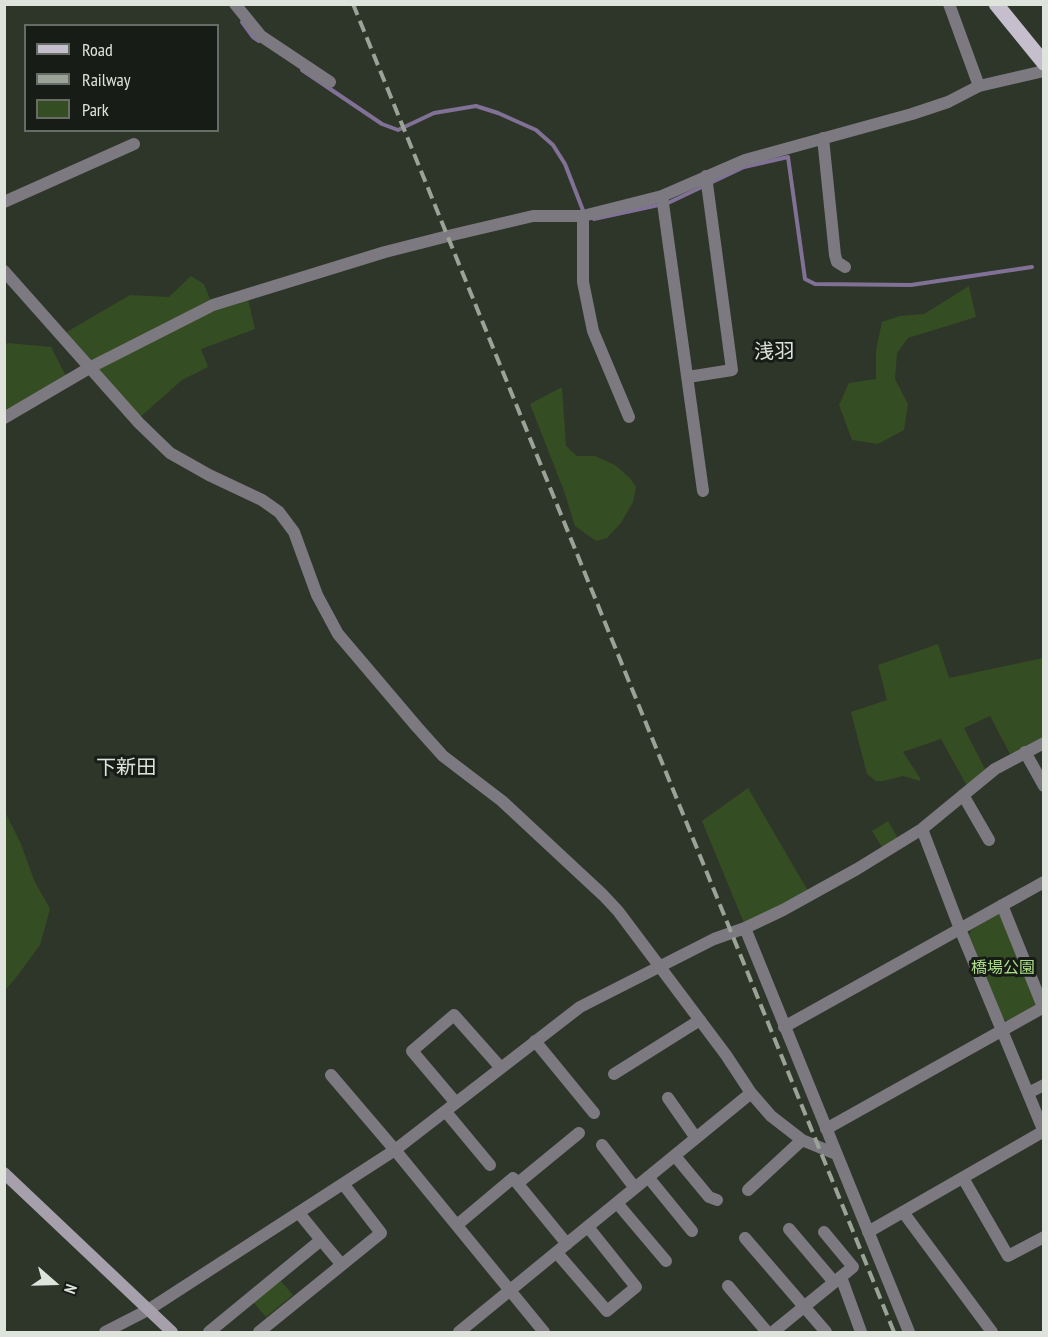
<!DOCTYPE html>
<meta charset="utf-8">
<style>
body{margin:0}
#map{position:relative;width:1048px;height:1337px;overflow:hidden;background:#2e3629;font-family:"PT Sans Narrow",sans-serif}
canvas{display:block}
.frame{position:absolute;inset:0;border:6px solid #dee3db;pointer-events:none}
.legend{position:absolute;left:24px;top:24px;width:195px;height:108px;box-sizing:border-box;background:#181c16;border:2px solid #676c65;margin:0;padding:8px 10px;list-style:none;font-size:18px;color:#dee3db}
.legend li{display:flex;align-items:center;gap:12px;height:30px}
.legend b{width:30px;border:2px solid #676c65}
.north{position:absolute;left:24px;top:1253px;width:60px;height:60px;-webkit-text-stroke:4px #181c16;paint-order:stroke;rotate:110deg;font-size:16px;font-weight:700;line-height:24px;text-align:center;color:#dee3db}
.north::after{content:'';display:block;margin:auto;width:21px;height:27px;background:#dee3db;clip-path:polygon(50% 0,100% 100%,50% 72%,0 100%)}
</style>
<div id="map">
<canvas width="1048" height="1337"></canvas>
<div class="frame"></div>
<ul class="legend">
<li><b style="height:8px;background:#c5becd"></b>Road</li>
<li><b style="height:8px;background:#9ba298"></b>Railway</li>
<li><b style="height:16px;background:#354d22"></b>Park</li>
</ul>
<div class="north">N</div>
</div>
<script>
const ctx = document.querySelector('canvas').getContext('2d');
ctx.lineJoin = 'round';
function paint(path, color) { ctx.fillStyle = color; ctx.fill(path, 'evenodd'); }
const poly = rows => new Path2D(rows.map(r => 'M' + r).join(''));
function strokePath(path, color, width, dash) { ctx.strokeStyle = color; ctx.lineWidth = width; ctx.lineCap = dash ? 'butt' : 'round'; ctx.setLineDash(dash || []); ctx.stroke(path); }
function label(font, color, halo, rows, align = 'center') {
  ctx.font = font + ' "PT Sans Narrow","Noto Sans JP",sans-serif'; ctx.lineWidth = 6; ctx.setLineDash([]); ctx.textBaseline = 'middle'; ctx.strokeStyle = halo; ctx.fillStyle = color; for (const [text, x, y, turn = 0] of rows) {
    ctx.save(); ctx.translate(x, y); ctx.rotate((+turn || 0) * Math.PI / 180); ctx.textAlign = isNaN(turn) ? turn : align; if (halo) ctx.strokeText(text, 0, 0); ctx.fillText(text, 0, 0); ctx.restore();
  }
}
paint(poly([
 [191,276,204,284,214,309,248,299,255,329,201,349,208,367,182,380,138,419,65,333,130,295,169,297],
 [969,286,976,317,908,338,897,353,895,379,908,404,904,430,878,444,852,440,839,405,849,383,876,379,876,350,882,322,900,316,924,314],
 [8,343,51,347,67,378,5,414,4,345],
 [562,387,566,446,577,456,595,456,615,465,630,478,636,487,633,502,621,523,607,538,596,541,575,526,564,491,530,404],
 [938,644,949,678,1043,658,1043,737,1010,754,990,716,964,728,986,771,967,786,941,739,903,752,920,778,920,781,903,776,883,781,876,781,867,774,851,712,887,700,878,665],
 [748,788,808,891,744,923,702,821],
 [5,812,21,844,34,880,50,909,40,945,15,979,5,990],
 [888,821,899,840,883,849,872,831],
 [998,914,1002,915,1036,1005,1008,1021,1003,1019,969,935,971,930],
 [280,1280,293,1295,266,1317,253,1302]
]), '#354d22');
strokePath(poly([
 [242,22,253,37,259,41],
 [302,70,382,124,398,130,434,113,476,106,498,113,536,130,553,145,565,164,584,213],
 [594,219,668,203,744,167,788,157,805,279,815,284,911,285,1032,267]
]), '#827196', 4);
strokePath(poly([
 [235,4,261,36,330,82],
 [949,4,979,86],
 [823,138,835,255,837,262,845,267],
 [662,196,703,491],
 [4,202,134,144],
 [583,216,583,282,593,331,629,417],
 [4,271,139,423,170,453,209,475,262,500,279,512,294,532,317,595,338,634,417,727,443,756,502,801,603,895,618,911,726,1055,751,1093,771,1116,802,1140,836,1154],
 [688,377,732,370,706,176],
 [4,418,91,367,213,305,385,252,448,236,533,216,583,216,662,196,745,160,912,114,948,102,979,86,1044,71],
 [1025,752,1044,786],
 [963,795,989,840],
 [922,829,960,929,1044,1132],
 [1002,905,1043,1007],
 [745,928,909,1332],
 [784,1027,1044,882],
 [535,1041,594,1113],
 [614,1074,700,1020],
 [331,1075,395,1150,544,1332],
 [1028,1093,1044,1085],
 [668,1098,696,1138],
 [456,1103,412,1051,454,1015,501,1068],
 [446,1112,490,1165],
 [826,1129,1044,1007],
 [602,1145,635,1188],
 [675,1156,709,1197,717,1200],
 [648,1177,692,1231],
 [963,1178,1008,1256,1044,1237],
 [518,1183,579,1133],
 [748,1190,802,1140],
 [617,1203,666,1261],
 [903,1212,992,1332],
 [457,1225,513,1178,567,1244],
 [789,1229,834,1282],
 [868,1232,1044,1131],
 [745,1238,826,1332],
 [321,1240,342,1265],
 [557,1253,607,1311,636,1287,588,1227],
 [841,1277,861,1332],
 [728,1286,767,1332],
 [105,1332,148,1310,395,1150,580,1007,714,939,745,928,783,910,857,869,922,829,995,769,1044,743],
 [209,1332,321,1240,299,1213],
 [259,1332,381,1233,344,1185],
 [459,1332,751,1093],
 [773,1332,853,1267,824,1232]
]), '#7c7980', 12);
strokePath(poly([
 [4,1173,172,1332]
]), '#a5a0ac', 12);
strokePath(poly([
 [996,4,1044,63]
]), '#c5becd', 15);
strokePath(poly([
 [353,4,894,1332]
]), '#9ba298', 4, [12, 6]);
label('16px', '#addf88', '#181c16', [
 ["橋場公園",1003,968]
]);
label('20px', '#dee3db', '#181c16', [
 ["浅羽",774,352],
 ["下新田",126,768]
]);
</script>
